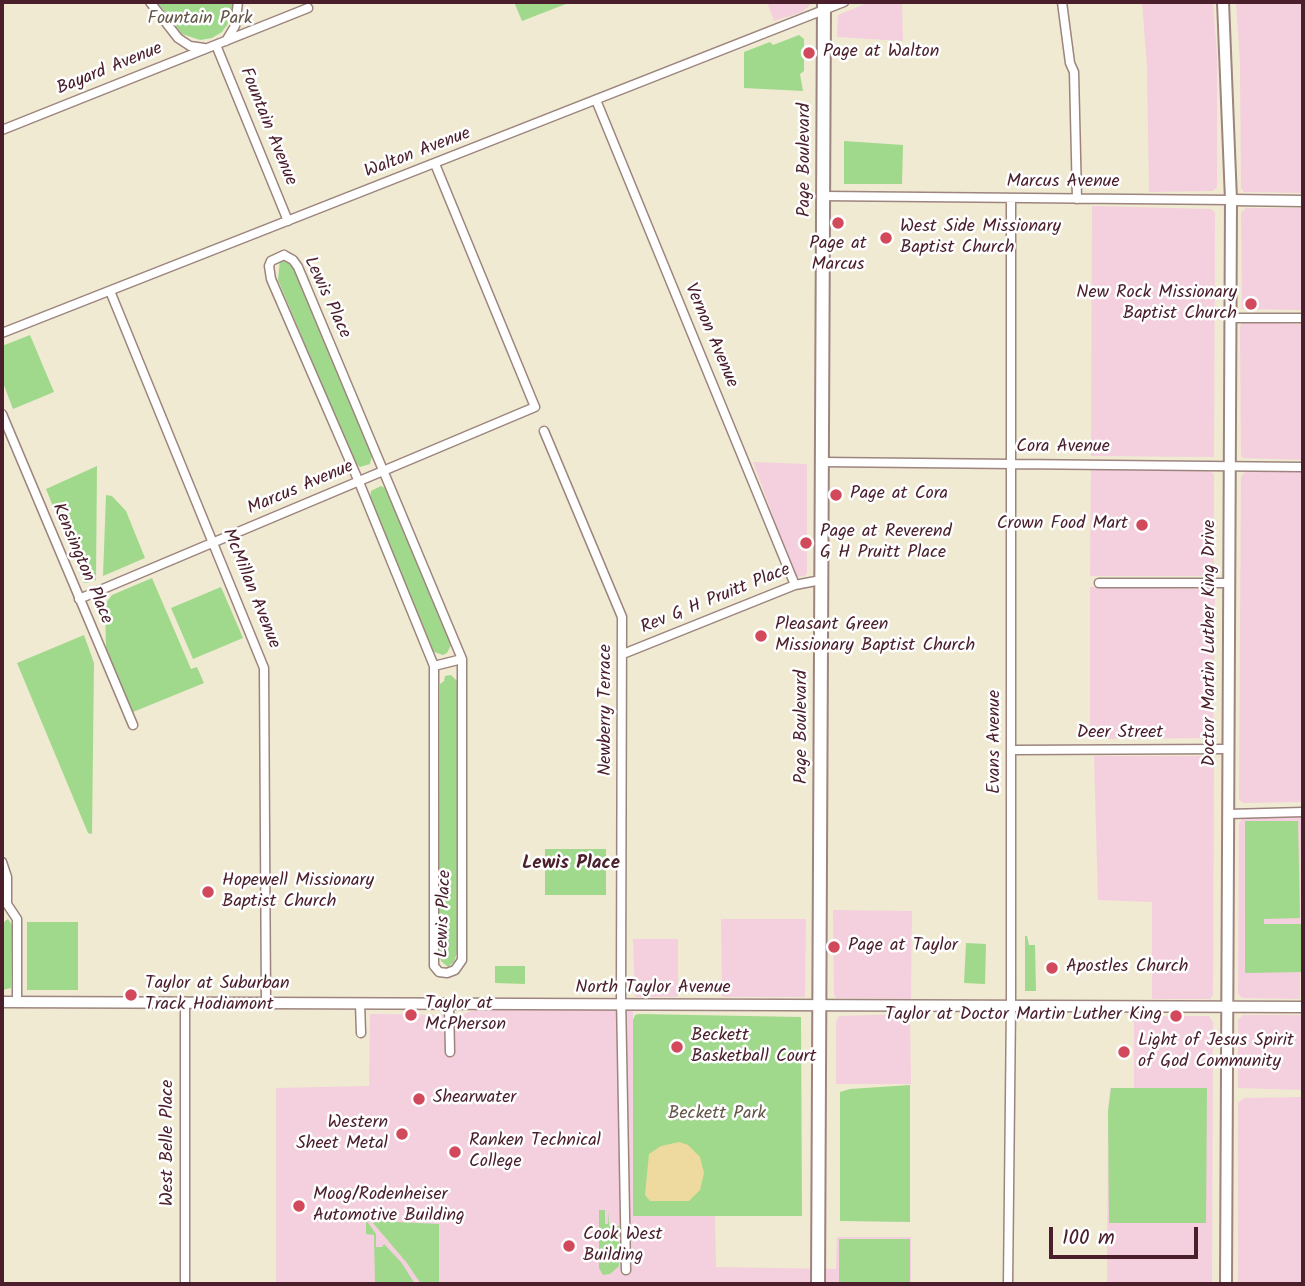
<!DOCTYPE html>
<style>
body{margin:0}
#map{position:relative;width:1305px;height:1286px;overflow:hidden;background:#f0ead2;font-family:Kalam,sans-serif}
canvas{display:block}
.frame{position:absolute;inset:0;border:4px solid #4a1f2b;pointer-events:none}
.scale{position:absolute;left:1049px;top:1227px;width:149px;height:32px;box-sizing:border-box;border:4px solid #4a1f2b;border-top:0;padding-left:9px;font-size:21px;line-height:24px;white-space:nowrap;color:#4a1f2b;-webkit-text-stroke:5px #fff;paint-order:stroke}
</style>
<div id="map">
<canvas width="1305" height="1286"></canvas>
<div class="frame"></div>
<div class="scale">100 m</div>
</div>
<script>
const ctx = document.querySelector('canvas').getContext('2d');
ctx.lineJoin = 'round';
function paint(path, color) { ctx.fillStyle = color; ctx.fill(path, 'evenodd'); }
const poly = rows => new Path2D(rows.map(r => 'M' + r).join(''));
function strokePath(path, color, width, dash) { ctx.strokeStyle = color; ctx.lineWidth = width; ctx.lineCap = dash ? 'butt' : 'round'; ctx.setLineDash(dash || []); ctx.stroke(path); }
function label(font, color, halo, rows, align = 'center') {
  ctx.font = font + ' Kalam,sans-serif'; ctx.lineWidth = 5; ctx.setLineDash([]); ctx.textBaseline = 'middle'; ctx.strokeStyle = halo; ctx.fillStyle = color; for (const [text, x, y, turn = 0] of rows) {
    ctx.save(); ctx.translate(x, y); ctx.rotate((+turn || 0) * Math.PI / 180); ctx.textAlign = isNaN(turn) ? turn : align; if (halo) ctx.strokeText(text, 0, 0); ctx.fillText(text, 0, 0); ctx.restore();
  }
}
paint(poly([
 [767,2,810,2,810,5,802,12,774,21],
 [870,2,902,2,903,41,837,37,838,15],
 [1142,2,1213,2,1217,55,1217,187,1213,191,1149,192,1147,67],
 [1236,2,1303,2,1303,193,1244,192,1241,188,1240,63],
 [1092,206,1211,209,1215,213,1214,457,1091,456],
 [1246,208,1301,208,1302,310,1242,309,1241,213],
 [1246,322,1301,324,1303,460,1243,458,1241,456,1240,327,1242,323],
 [753,462,807,464,807,573,805,576,798,577,794,574],
 [1091,469,1209,471,1214,474,1214,574,1207,576,1090,576],
 [1245,472,1303,472,1302,802,1243,803,1239,799,1241,477],
 [1090,587,1212,589,1215,594,1213,738,1090,739],
 [1094,756,1208,756,1214,760,1213,995,1210,999,1152,999,1152,902,1098,900],
 [1244,817,1301,817,1300,999,1242,998,1238,994,1239,823],
 [833,910,912,911,911,999,836,998,834,994],
 [721,919,806,919,805,997,722,997],
 [633,939,678,939,678,997,635,997],
 [494,1004,633,1005,633,1216,715,1216,716,1267,836,1269,837,1237,911,1237,911,1284,276,1284,276,1088,369,1086,370,1014,460,1015],
 [910,1014,911,1084,836,1084,836,1022,839,1016],
 [1243,1015,1303,1015,1303,1090,1238,1088,1238,1020],
 [1134,1016,1209,1016,1213,1022,1212,1284,1107,1284,1108,1112,1110,1089,1134,1088],
 [1302,1097,1301,1284,1238,1284,1238,1103,1244,1098]
]), '#f4cfdd');
paint(poly([
 [157,2,232,2,232,11,230,21,222,32,212,38,200,40,182,34],
 [514,2,571,2,522,21],
 [799,35,804,39,804,71,800,74,803,91,744,88,744,52,770,42,773,45],
 [844,141,903,145,902,184,844,184],
 [280,259,288,263,294,269,372,456,370,464,360,467,355,463,278,280],
 [30,335,54,392,13,409,2,380,2,346],
 [97,466,96,580,87,583,84,583,46,489],
 [381,486,385,488,451,645,447,653,443,655,434,652,370,498,371,491],
 [106,495,112,496,126,511,145,558,103,576],
 [152,578,191,669,197,667,204,683,133,712,106,649,105,604,112,595],
 [221,587,243,638,193,659,171,608],
 [84,635,94,663,92,834,88,833,17,663],
 [451,675,458,682,457,953,454,962,448,967,441,961,439,954,440,684,444,681,445,676],
 [1245,821,1298,821,1300,918,1264,919,1264,924,1301,924,1302,972,1245,973],
 [545,849,606,849,606,895,545,895],
 [8,919,12,925,11,988,2,990,2,927,5,921],
 [27,922,78,922,78,990,27,990],
 [1025,936,1027,936,1029,945,1035,945,1036,991,1025,991],
 [966,943,986,944,985,984,964,983],
 [495,966,525,966,525,984,495,983],
 [639,1014,801,1017,802,1216,633,1216,633,1020,635,1015],
 [910,1085,910,1222,840,1221,840,1092,850,1089],
 [1111,1088,1207,1088,1206,1223,1109,1223,1108,1111],
 [367,1210,374,1211,375,1221,439,1224,439,1284,421,1284,407,1263,373,1223,365,1211],
 [599,1210,605,1210,605,1224,608,1224,609,1211,609,1226,619,1226,619,1266,610,1274,603,1275,599,1268,599,1261,608,1263,608,1258,599,1259],
 [366,1220,376,1234,376,1247,382,1247,384,1244,401,1262,415,1284,375,1284,374,1235,366,1234],
 [839,1239,910,1239,910,1284,839,1284]
]), '#a0d98c');
paint(poly([
 [679,1142,688,1145,700,1157,704,1173,700,1190,689,1201,650,1201,645,1195,649,1154,661,1146]
]), '#eeda9e');
const minor = poly([
 [150,2,178,38,190,46,204,48],
 [1062,2,1070,63,1074,72,1077,199],
 [226,41,235,26,238,2],
 [216,45,288,221],
 [596,100,795,585],
 [2,130,308,8],
 [823,196,1231,200],
 [284,255,293,260,298,267,462,659,462,960,455,970,447,973,439,972,434,966,434,666,359,482,271,279,269,266,271,261,284,255],
 [110,291,264,668,266,1003],
 [1230,318,1303,318],
 [2,333,844,2],
 [2,414,133,725],
 [544,431,622,617,621,996,626,1270],
 [822,462,1303,467],
 [1099,583,1229,583],
 [79,599,535,407,435,164],
 [623,654,795,585,821,580],
 [434,666,462,659],
 [1012,750,1228,749],
 [1228,814,1303,812],
 [2,862,7,877,7,904,17,919,17,1002],
 [360,1003,361,1033],
 [449,1004,450,1052],
 [185,1284,185,1002],
 [1008,1284,1011,1006,1011,199]
]);
const tertiary = poly([
 [1231,200,1303,201],
 [2,1002,1303,1007]
]);
const secondary = poly([
 [1223,2,1231,200,1226,1284]
]);
const primary = poly([
 [818,1284,824,2]
]);
strokePath(minor, '#9d847e', 11);
strokePath(tertiary, '#9d847e', 13);
strokePath(secondary, '#9d847e', 14);
strokePath(primary, '#9d847e', 16);
strokePath(minor, '#fff', 8);
strokePath(tertiary, '#fff', 10);
strokePath(secondary, '#fff', 10);
strokePath(primary, '#fff', 12);
for (const [x, y, r, color] of [
 [809,53,7,"#d1495b"],
 [838,223,7,"#d1495b"],
 [886,238,7,"#d1495b"],
 [1251,304,7,"#d1495b"],
 [836,495,7,"#d1495b"],
 [1142,525,7,"#d1495b"],
 [806,543,7,"#d1495b"],
 [761,636,7,"#d1495b"],
 [208,892,7,"#d1495b"],
 [834,947,7,"#d1495b"],
 [1052,968,7,"#d1495b"],
 [131,995,7,"#d1495b"],
 [411,1015,7,"#d1495b"],
 [1176,1016,7,"#d1495b"],
 [677,1047,7,"#d1495b"],
 [1124,1052,7,"#d1495b"],
 [419,1099,7,"#d1495b"],
 [402,1134,7,"#d1495b"],
 [455,1152,7,"#d1495b"],
 [299,1206,7,"#d1495b"],
 [569,1246,7,"#d1495b"]
]) { const dot = new Path2D(); dot.arc(x, y, r, 0, 2 * Math.PI); ctx.fillStyle = color; ctx.fill(dot); strokePath(dot, '#fff', 2.5); }
label('18px', '#645748', '#fff', [
 ["Fountain Park",200,20],
 ["Beckett Park",717,1115]
]);
label('18px', '#4a1f2b', '#fff', [
 ["Page at Walton",823,53],
 ["West Side Missionary",900,228],
 ["Baptist Church",900,249],
 ["Page at",838,245,"center"],
 ["Marcus",838,266,"center"],
 ["New Rock Missionary",1237,294,"right"],
 ["Baptist Church",1237,315,"right"],
 ["Page at Cora",850,495],
 ["Crown Food Mart",1128,525,"right"],
 ["Page at Reverend",820,533],
 ["G H Pruitt Place",820,554],
 ["Pleasant Green",775,626],
 ["Missionary Baptist Church",775,647],
 ["Hopewell Missionary",222,882],
 ["Baptist Church",222,903],
 ["Page at Taylor",848,947],
 ["Apostles Church",1066,968],
 ["Taylor at Suburban",145,985],
 ["Track Hodiamont",145,1006],
 ["Taylor at",425,1005],
 ["McPherson",425,1026],
 ["Taylor at Doctor Martin Luther King",1162,1016,"right"],
 ["Beckett",691,1037],
 ["Basketball Court",691,1058],
 ["Light of Jesus Spirit",1138,1042],
 ["of God Community",1138,1063],
 ["Shearwater",433,1099],
 ["Western",388,1124,"right"],
 ["Sheet Metal",388,1145,"right"],
 ["Ranken Technical",469,1142],
 ["College",469,1163],
 ["Moog/Rodenheiser",313,1196],
 ["Automotive Building",313,1217],
 ["Cook West",583,1236],
 ["Building",583,1257]
], 'left');
label('18px', '#4a1f2b', '#fff', [
 ["Bayard Avenue",110,70,-22],
 ["Fountain Avenue",267,127,68],
 ["Walton Avenue",418,154,-21],
 ["Page Boulevard",806,160,-90],
 ["Marcus Avenue",1063,183],
 ["Lewis Place",326,298,65],
 ["Vernon Avenue",710,336,67],
 ["Cora Avenue",1063,448],
 ["Marcus Avenue",301,489,-23],
 ["Kensington Place",81,564,67],
 ["McMillan Avenue",250,589,68],
 ["Rev G H Pruitt Place",716,600,-22],
 ["Doctor Martin Luther King Drive",1211,643,-90],
 ["Newberry Terrace",607,710,-90],
 ["Page Boulevard",803,727,-90],
 ["Deer Street",1120,734],
 ["Evans Avenue",996,742,-90],
 ["Lewis Place",445,914,-88],
 ["North Taylor Avenue",653,989],
 ["West Belle Place",169,1143,-90]
]);
label('bold 19px', '#4a1f2b', '#fff', [
 ["Lewis Place",571,865]
]);
</script>
